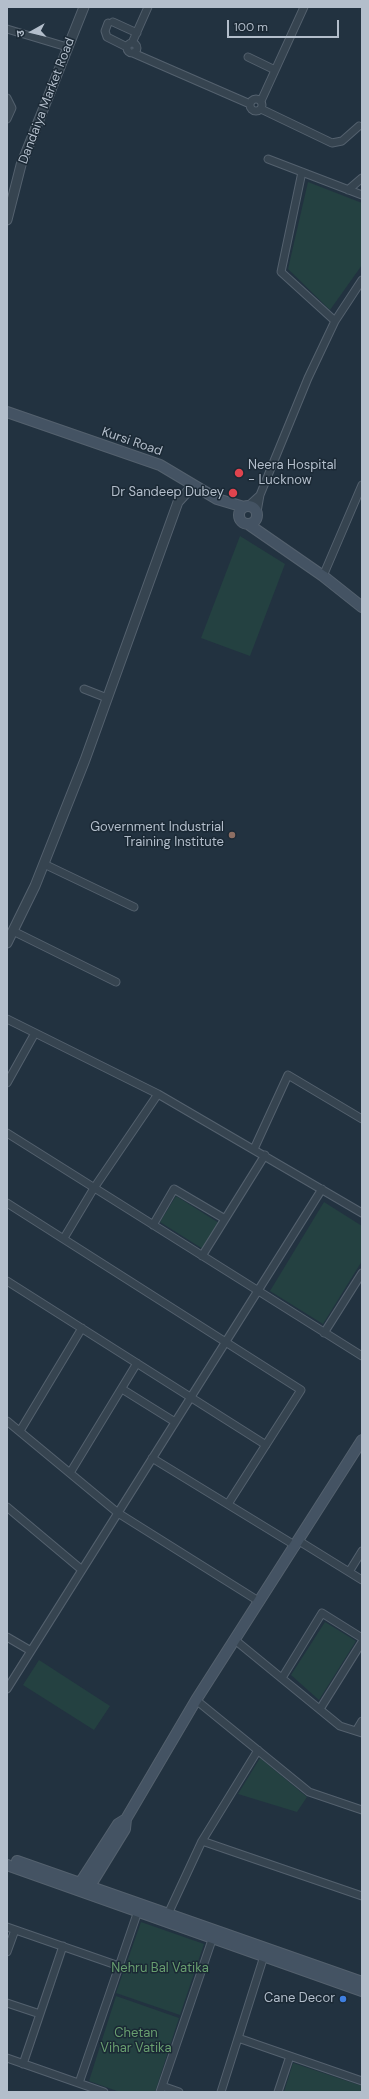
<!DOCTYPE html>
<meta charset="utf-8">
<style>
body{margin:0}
#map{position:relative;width:369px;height:2099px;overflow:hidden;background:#223240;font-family:"DM Sans","Noto Sans Devanagari",sans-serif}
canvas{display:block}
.frame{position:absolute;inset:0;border:8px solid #b3becb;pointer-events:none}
.north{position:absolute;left:12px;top:12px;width:40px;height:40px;-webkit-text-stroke:3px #1b2935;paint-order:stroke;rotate:262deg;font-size:11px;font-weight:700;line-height:16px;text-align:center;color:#b3becb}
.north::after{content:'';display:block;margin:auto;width:14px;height:18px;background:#b3becb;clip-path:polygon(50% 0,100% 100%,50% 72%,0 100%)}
.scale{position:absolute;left:227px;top:20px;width:112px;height:18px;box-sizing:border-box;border:2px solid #b3becb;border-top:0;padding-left:5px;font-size:12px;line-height:14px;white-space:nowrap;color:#b3becb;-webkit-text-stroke:3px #1b2935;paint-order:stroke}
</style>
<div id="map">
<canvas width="369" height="2099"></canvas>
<div class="frame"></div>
<div class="north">उ</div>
<div class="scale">100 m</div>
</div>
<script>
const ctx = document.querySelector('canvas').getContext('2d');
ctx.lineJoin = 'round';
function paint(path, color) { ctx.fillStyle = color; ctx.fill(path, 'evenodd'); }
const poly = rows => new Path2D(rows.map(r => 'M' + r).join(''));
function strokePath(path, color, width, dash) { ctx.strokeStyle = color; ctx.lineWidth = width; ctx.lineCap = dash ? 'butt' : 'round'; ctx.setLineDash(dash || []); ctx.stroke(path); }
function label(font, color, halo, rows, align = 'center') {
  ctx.font = font + ' "DM Sans",sans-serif'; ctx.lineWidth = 3; ctx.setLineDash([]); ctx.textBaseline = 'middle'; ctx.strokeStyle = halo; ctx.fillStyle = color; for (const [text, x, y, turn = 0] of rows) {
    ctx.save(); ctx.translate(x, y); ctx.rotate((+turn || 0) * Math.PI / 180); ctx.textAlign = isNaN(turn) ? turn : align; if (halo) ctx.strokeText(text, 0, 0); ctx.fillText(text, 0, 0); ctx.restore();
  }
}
paint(poly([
 [308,182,362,203,362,265,330,310,288,269],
 [240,536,285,564,250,656,201,638],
 [176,1196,219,1223,203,1249,160,1222],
 [324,1202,362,1226,362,1261,323,1324,270,1291],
 [325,1622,356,1641,319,1700,291,1675],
 [39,1660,110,1706,94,1730,23,1685],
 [260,1758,307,1797,297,1812,238,1794],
 [141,1922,204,1944,180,2015,116,1993],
 [116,1996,179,2018,155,2092,120,2092,89,2081],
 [293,2063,362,2086,362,2092,284,2092]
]), '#244141');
const minor = poly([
 [113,22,137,33],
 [108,23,105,31,107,37,127,47],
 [7,29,67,47],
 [132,43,148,7],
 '127 48a5 5 0 1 1 10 0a5 5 0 1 1-10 0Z',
 [133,53,250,104],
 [248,57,275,70],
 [7,98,12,108,7,119],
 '250 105a6 6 0 1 1 12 0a6 6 0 1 1-12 0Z',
 [261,101,304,7],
 [261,109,332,143,342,141,359,126],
 [268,159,362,195],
 [302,172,281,272,335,321],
 [348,190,362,178],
 [248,506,260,495],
 [257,512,260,495,308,378,335,321,362,280],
 [323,576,362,485],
 [84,689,107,698],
 [44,864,134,907],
 [13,931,116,982],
 [7,1019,158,1094,362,1213],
 [7,1083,35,1033],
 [7,1133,362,1356],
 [254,1149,288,1075,362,1119],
 [7,1203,301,1390,228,1504],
 [153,1225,174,1189,225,1219],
 [64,1238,94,1188,158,1094],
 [202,1256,265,1155],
 [7,1281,266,1445],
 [324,1333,362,1273],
 [122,1389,175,1422],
 [7,1421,118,1513,260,1602],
 [20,1431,82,1328],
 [152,1458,296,1546],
 [70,1473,137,1363],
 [7,1507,82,1570],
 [299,1541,362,1580],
 [349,1572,362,1551],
 [7,1637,31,1651],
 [235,1640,340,1726,362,1733],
 [282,1678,322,1613,362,1638],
 [7,1689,322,1189],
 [196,1700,309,1792,362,1810],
 [320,1709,362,1642],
 [356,1731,362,1721],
 [202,1841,362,1896],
 [168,1914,202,1841,258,1750],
 [7,1927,119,1966],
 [7,1952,15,1930],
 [7,2003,40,2014],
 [238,2038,362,2081],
 [7,2058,104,2092],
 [23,2064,63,1946],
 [79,2083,138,1911],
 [162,2086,179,2092],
 [160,2092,214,1934],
 [221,2092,264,1956],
 [278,2092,290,2056]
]);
const tertiary = poly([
 [7,220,21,165,84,7],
 [7,943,35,886,85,760,178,502,189,490,199,488]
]);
const secondary = poly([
 [7,412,160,465,217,499,244,507],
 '239 515a9 9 0 1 1 18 0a9 9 0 1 1-18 0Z',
 [248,524,323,576,362,607],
 [17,1861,362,1982],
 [7,1865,362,1991],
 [80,1883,118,1824,126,1819],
 [90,1886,125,1829,126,1819,196,1700,362,1440]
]);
strokePath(minor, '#54616e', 9);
strokePath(tertiary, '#54616e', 11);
strokePath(secondary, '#54616e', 12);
strokePath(minor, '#364450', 7);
strokePath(tertiary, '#364450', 9);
strokePath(secondary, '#445363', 10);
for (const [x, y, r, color] of [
 [239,473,5,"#e0444e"],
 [233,493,5,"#e0444e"],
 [232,835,4,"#8d6e63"],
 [343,1999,4,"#3f7fe0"]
]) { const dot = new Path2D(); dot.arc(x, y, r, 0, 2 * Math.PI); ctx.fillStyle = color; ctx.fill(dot); strokePath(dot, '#1b2935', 1.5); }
label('13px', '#b3becb', '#1b2935', [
 ["Dandaiya Market Road",47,101,-69],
 ["Kursi Road",132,442,19]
]);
label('13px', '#b3becb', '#1b2935', [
 ["Neera Hospital",248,466,"left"],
 ["- Lucknow",248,481,"left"],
 ["Dr Sandeep Dubey",224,493],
 ["Government Industrial",224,828],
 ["Training Institute",224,843],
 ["Cane Decor",335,1999]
], 'right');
label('13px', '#689e6f', '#1b2935', [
 ["Nehru Bal Vatika",160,1969],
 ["Chetan",136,2034],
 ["Vihar Vatika",136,2049]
]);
</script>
